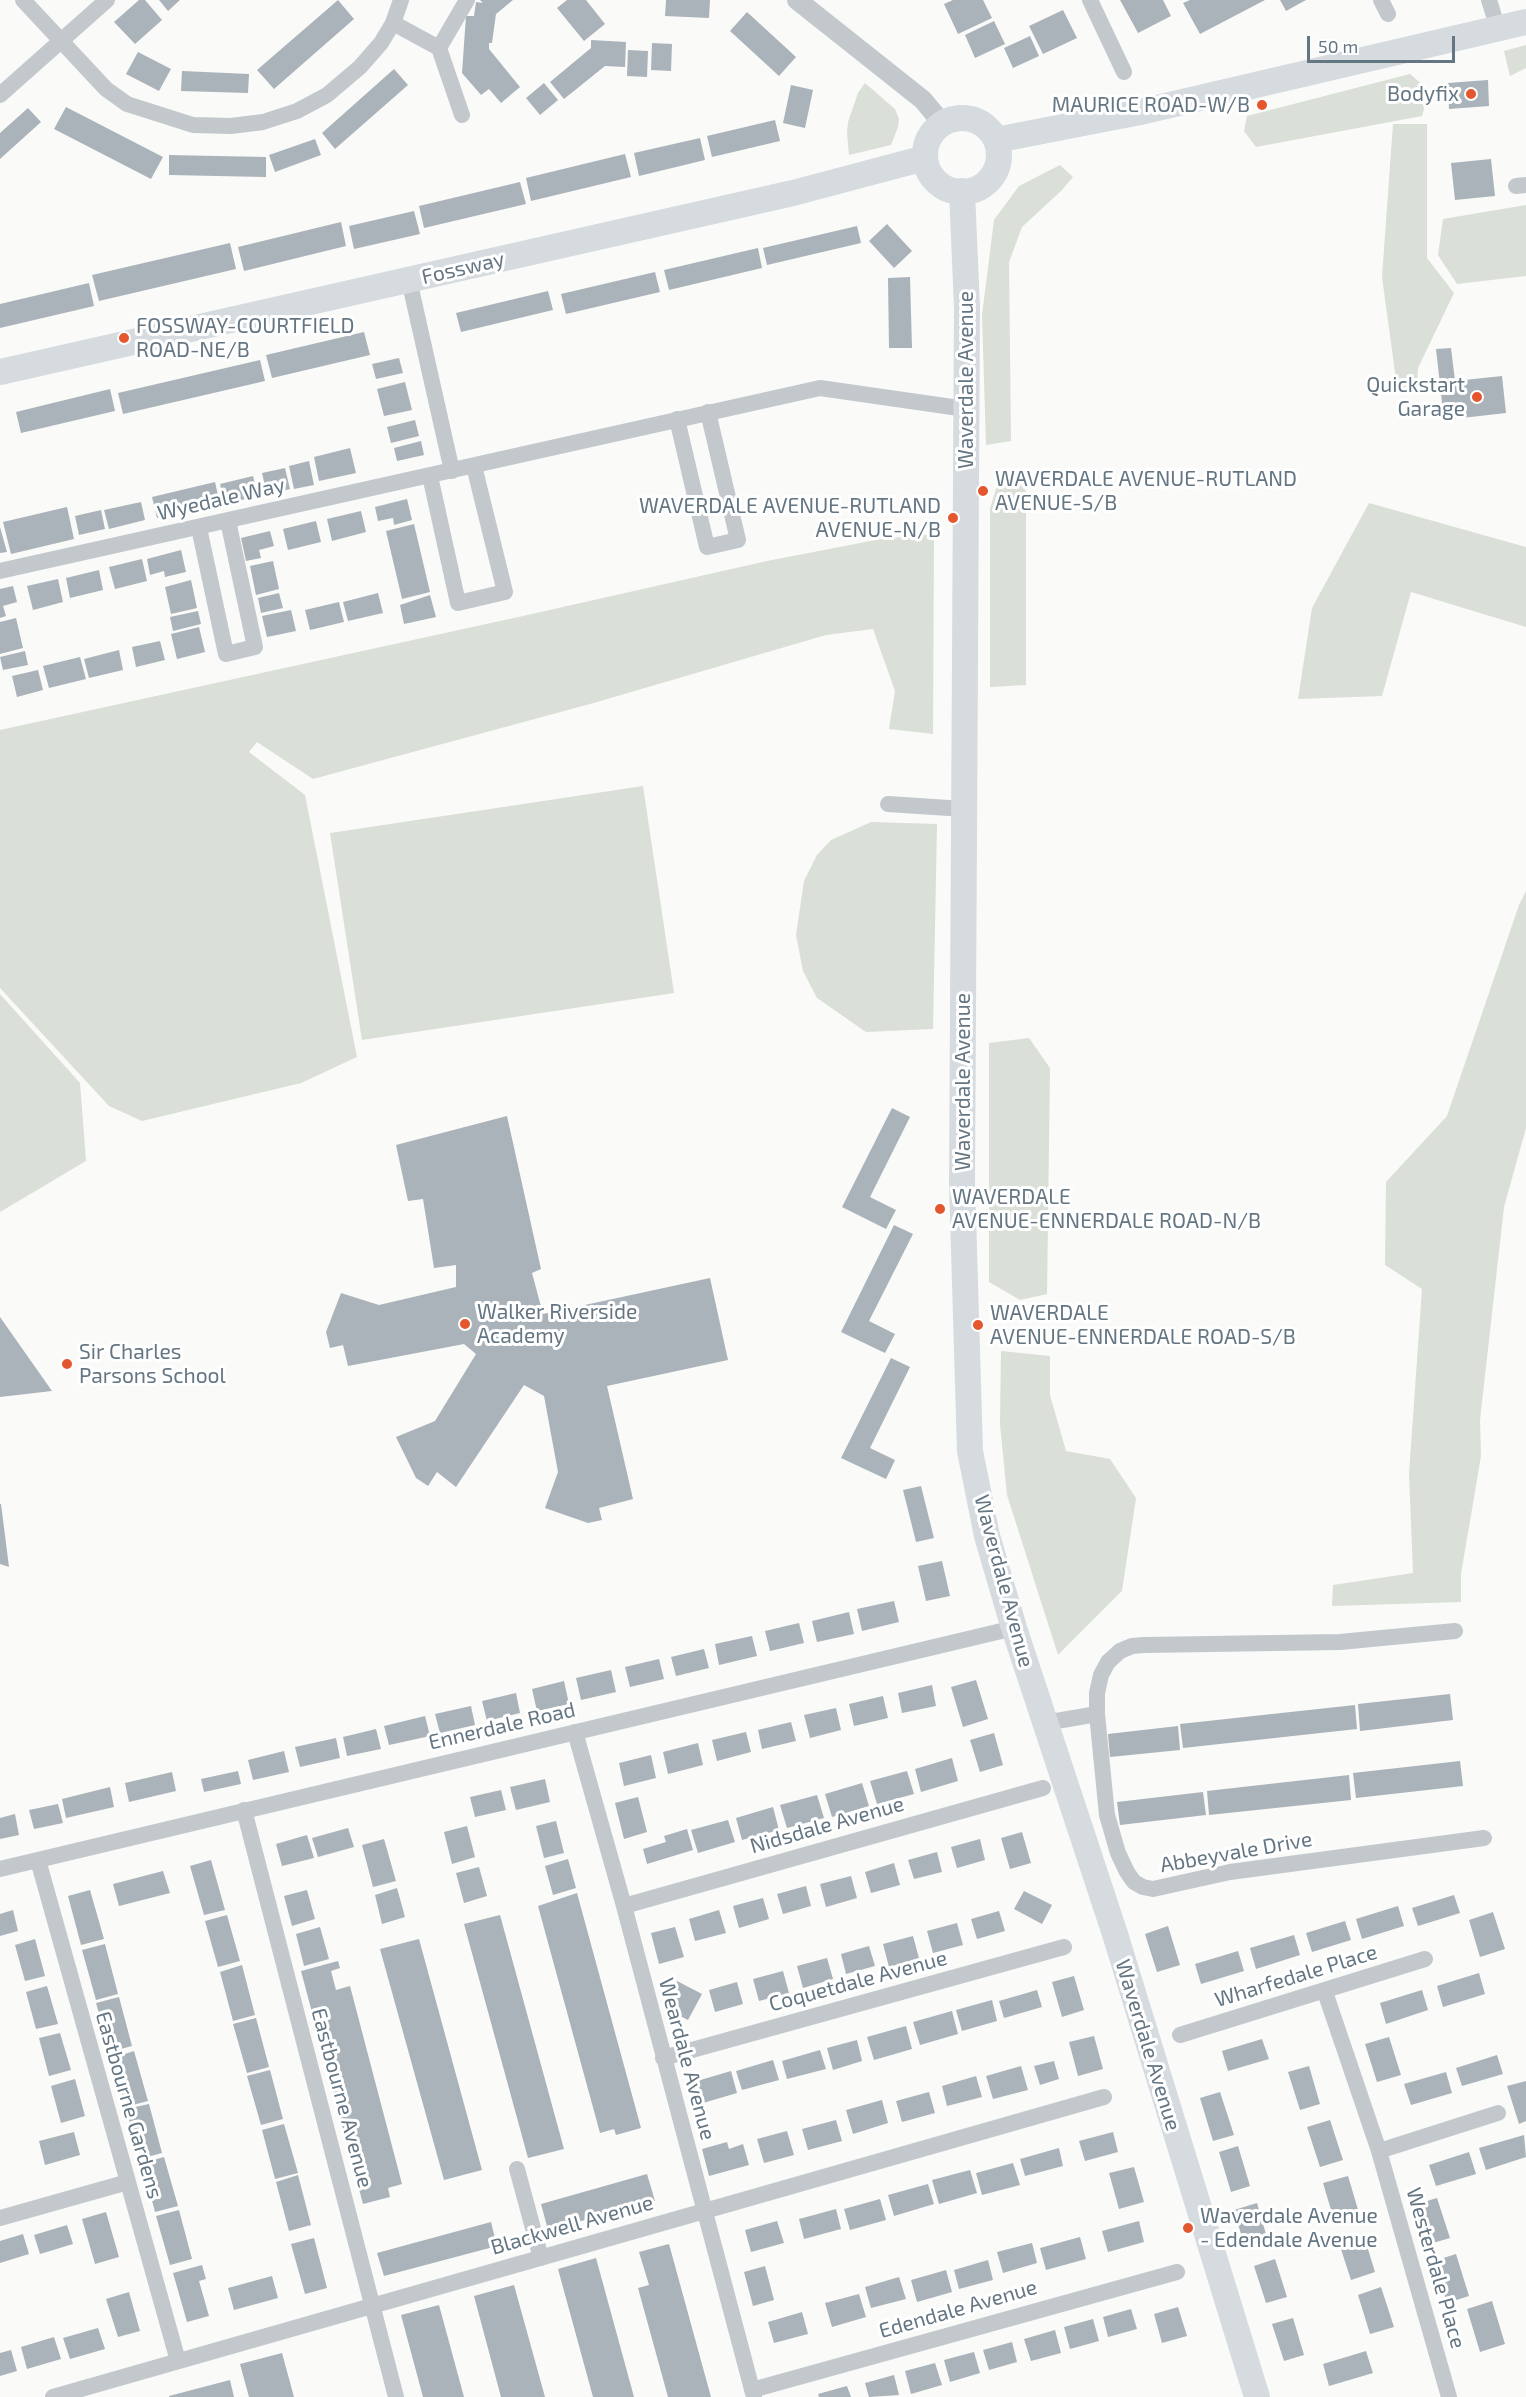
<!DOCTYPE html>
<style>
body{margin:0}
#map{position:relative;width:1526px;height:2397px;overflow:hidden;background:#fafaf8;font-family:"Exo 2",sans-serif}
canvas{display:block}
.scale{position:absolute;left:1307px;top:36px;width:148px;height:27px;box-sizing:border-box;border:3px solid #657683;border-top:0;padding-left:8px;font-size:18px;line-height:21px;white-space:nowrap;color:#657683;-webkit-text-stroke:4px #fff;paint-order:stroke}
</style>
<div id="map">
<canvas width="1526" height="2397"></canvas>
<div class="scale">50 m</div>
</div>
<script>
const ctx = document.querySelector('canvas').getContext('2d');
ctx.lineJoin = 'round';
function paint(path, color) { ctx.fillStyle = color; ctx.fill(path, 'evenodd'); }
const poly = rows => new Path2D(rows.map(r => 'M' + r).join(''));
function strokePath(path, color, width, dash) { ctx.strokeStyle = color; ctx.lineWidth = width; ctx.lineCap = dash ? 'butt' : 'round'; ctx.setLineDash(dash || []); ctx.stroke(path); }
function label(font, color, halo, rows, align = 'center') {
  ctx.font = font + ' "Exo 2",sans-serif'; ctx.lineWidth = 6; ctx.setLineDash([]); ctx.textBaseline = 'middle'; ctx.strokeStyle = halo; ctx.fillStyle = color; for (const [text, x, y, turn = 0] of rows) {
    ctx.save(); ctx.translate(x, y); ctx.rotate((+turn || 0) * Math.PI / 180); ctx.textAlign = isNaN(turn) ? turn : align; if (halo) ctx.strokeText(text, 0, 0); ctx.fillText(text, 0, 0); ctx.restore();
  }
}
paint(poly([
 [1526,45,1526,68,1510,76,1504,51],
 [1410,74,1429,90,1422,116,1256,147,1244,131,1247,116],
 [865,83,895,109,899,119,898,127,891,145,849,155,847,133,848,122,858,93],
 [1393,124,1427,124,1427,258,1454,293,1418,368,1417,388,1397,387,1382,277],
 [1060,165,1073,177,1061,191,1022,227,1009,262,1011,441,986,445,982,315,994,220,1019,186],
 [1526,205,1526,276,1457,284,1438,255,1443,219],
 [1012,476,1026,491,1026,685,990,687,990,509,998,482],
 [1369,503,1526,547,1526,627,1411,592,1382,696,1298,699,1312,608],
 [934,534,933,734,889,729,895,691,873,629,826,635,590,704,313,779,257,742,249,752,305,795,357,1057,301,1083,142,1121,109,1106,0,988,0,730,523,616,767,561,881,539],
 [643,786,674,993,362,1040,330,833],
 [871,822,937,824,933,1029,866,1032,817,998,803,971,796,935,804,881,817,855,831,840],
 [1526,891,1526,1128,1504,1207,1480,1420,1481,1456,1461,1574,1461,1602,1332,1606,1333,1585,1413,1573,1409,1474,1422,1289,1385,1265,1386,1182,1447,1116,1519,905],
 [0,994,80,1083,86,1161,0,1212],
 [1029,1038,1050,1068,1047,1294,1020,1300,989,1282,989,1043],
 [1001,1351,1050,1356,1050,1395,1066,1451,1110,1459,1136,1498,1122,1591,1058,1655,1007,1495,1000,1424]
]), '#dadfd7');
paint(poly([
 [139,0,145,0,162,20,135,44,114,22],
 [159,0,180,0,168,11],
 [338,0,354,19,274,89,257,70],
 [480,0,513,0,496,14,492,43,489,43,489,49,520,87,501,103,489,89,481,95,462,73,466,16,474,16,476,2,483,3],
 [567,0,586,0,605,24,584,41,557,8],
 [666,0,710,0,709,18,665,16],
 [953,0,983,0,992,18,958,34,944,4],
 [1120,0,1163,0,1171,16,1138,33],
 [1190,0,1265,0,1200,34,1183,3],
 [1280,0,1306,0,1286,11],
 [1063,10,1077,38,1043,54,1029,26],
 [747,12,796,57,779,76,730,31],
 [994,21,1005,44,975,58,965,35],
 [1030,36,1039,56,1013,68,1004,48],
 [591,40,626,42,625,67,605,66,564,99,550,82,591,48],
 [652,43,672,44,671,71,651,70],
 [628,50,648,51,647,77,627,76],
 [138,52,171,69,159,91,126,74],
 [394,69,408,85,335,149,322,133],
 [182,71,249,74,248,93,181,91],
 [1488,80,1489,106,1449,109,1448,83],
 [544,83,558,100,540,115,526,98],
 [791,85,813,90,805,128,783,123],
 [66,107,163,157,151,179,54,129],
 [28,108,41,122,0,159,0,133],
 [775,120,780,141,712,157,707,136],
 [700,138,705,160,639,176,634,153],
 [315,139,321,155,275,172,269,155],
 [625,154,631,177,531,201,526,178],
 [169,155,266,157,266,177,169,175],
 [1491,159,1495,196,1455,200,1451,163],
 [520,182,526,204,424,228,419,206],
 [414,211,420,234,354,249,349,226],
 [341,222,346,246,244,271,238,247],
 [887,224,912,251,894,268,869,241],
 [857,226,861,243,767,265,763,248],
 [230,243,236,269,99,301,92,275],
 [758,248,762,268,669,290,664,270],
 [655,272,660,292,566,314,561,294],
 [910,277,912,348,889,348,888,278],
 [89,283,94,306,0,328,0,304],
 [548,291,553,310,461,332,456,313],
 [364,332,370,355,272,378,266,355],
 [1451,348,1455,381,1502,376,1506,413,1444,420,1436,349],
 [399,358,403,373,376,379,372,364],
 [260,360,265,381,123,414,118,393],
 [405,382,412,410,384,416,377,389],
 [110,389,115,411,21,433,16,412],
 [415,420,419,436,391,443,387,427],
 [421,441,424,455,397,461,394,448],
 [350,448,356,473,319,481,314,457],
 [309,461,314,485,294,489,289,466],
 [285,468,290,489,267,495,262,473],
 [253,476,258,496,225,504,220,484],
 [215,482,220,504,157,518,152,497],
 [407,499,412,520,394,525,393,518,378,521,375,507],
 [141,502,145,520,109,529,104,510],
 [67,507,74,539,11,554,3,522],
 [101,510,105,529,79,535,75,516],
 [361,511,366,532,332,541,327,519],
 [316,521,321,542,288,550,283,529],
 [414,524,430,592,402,599,386,531],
 [0,527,7,552,0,553],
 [270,531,274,546,259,550,261,558,246,561,241,538],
 [181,550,186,572,165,577,164,571,150,575,147,559],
 [142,559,147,581,115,589,109,567],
 [273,561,279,589,256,595,250,566],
 [99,570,103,590,70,598,66,578],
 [58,579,63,602,33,610,27,586],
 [191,580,197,608,171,614,165,587],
 [13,586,17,602,3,606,6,616,0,618,0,589],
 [279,593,283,608,261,613,258,598],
 [378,593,383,613,348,621,343,602],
 [430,595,436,617,404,624,400,605],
 [339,602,344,622,310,630,305,610],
 [291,610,296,631,267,637,262,616],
 [198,611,201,624,173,631,170,617],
 [16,618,23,648,0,654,0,622],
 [199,627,205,652,177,659,171,634],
 [160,641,165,660,136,667,132,647],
 [119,650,123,670,89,678,84,659],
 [25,651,28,665,3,670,0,657],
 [80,657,86,679,49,688,43,666],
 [38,670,43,690,17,697,12,676],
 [892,1108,910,1117,870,1197,896,1210,886,1229,842,1207],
 [507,1116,541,1269,532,1273,543,1314,710,1278,728,1360,607,1386,633,1499,599,1508,602,1520,588,1523,545,1508,558,1472,544,1396,524,1385,456,1487,437,1472,428,1486,416,1478,396,1437,435,1421,476,1354,464,1344,348,1366,343,1345,330,1348,326,1332,341,1293,379,1305,456,1287,456,1265,434,1268,423,1199,408,1201,396,1145],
 [894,1225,913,1234,869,1321,895,1334,885,1353,841,1332],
 [0,1317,52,1391,0,1397],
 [891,1358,910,1367,870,1448,895,1460,886,1479,841,1458],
 [921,1486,934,1538,916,1542,903,1490],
 [0,1504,1,1504,9,1567,0,1564],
 [942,1561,950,1596,926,1601,918,1566],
 [894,1601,899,1622,862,1631,857,1609],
 [849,1612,854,1634,817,1642,812,1621],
 [799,1623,804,1643,770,1651,765,1631],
 [752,1636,757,1656,719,1665,715,1644],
 [704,1649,709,1668,676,1676,671,1657],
 [659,1659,664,1679,630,1687,625,1667],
 [611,1670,616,1692,581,1700,576,1678],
 [976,1680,988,1719,963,1727,951,1687],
 [564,1681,569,1704,537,1711,532,1689],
 [932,1685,936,1706,902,1713,898,1693],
 [516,1693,520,1713,487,1721,482,1701],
 [1450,1694,1453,1720,1360,1731,1358,1704],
 [883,1696,888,1718,854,1726,849,1704],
 [1355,1705,1357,1729,1183,1748,1180,1724],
 [471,1706,475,1725,440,1733,435,1714],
 [836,1708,841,1730,810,1738,804,1715],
 [425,1716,430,1736,389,1745,384,1726],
 [791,1722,796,1741,762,1749,758,1730],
 [1178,1726,1180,1750,1110,1757,1108,1734],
 [376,1729,381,1749,347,1756,343,1737],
 [746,1732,751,1752,717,1761,712,1740],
 [994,1733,1003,1765,980,1772,970,1740],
 [336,1738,340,1758,300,1767,295,1747],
 [698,1743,703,1765,668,1774,663,1752],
 [284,1751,289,1772,253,1780,248,1760],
 [651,1755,656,1778,624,1786,619,1763],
 [952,1758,958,1781,921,1792,915,1769],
 [1460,1761,1463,1786,1356,1798,1353,1773],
 [238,1771,241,1784,204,1792,201,1779],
 [907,1771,914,1794,877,1804,870,1781],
 [172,1772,176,1791,129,1802,125,1783],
 [1349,1775,1351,1800,1209,1815,1207,1791],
 [545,1779,550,1802,516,1810,510,1787],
 [862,1783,869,1806,832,1817,825,1794],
 [110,1787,114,1807,66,1818,62,1799],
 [501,1790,506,1810,475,1817,470,1797],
 [1203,1792,1206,1815,1120,1825,1117,1802],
 [817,1795,824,1818,787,1828,780,1805],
 [638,1797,647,1832,624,1839,615,1803],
 [58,1804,63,1823,34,1829,29,1810],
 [773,1807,779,1830,742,1840,736,1818],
 [15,1814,19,1835,0,1839,0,1818],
 [728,1820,735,1842,698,1853,691,1830],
 [556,1821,564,1853,544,1858,536,1826],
 [467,1826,475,1857,452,1864,444,1832],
 [348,1828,354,1847,318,1857,312,1838],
 [687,1829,693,1850,647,1864,643,1849,666,1842,664,1836],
 [1022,1832,1031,1863,1010,1869,1001,1838],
 [307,1835,314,1858,282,1866,276,1844],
 [384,1839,396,1881,373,1887,362,1845],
 [980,1839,985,1860,957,1868,951,1847],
 [937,1852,942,1872,914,1879,908,1860],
 [568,1859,576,1888,553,1895,545,1866],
 [211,1860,225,1910,204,1915,190,1866],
 [894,1863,900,1885,871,1893,865,1872],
 [479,1867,487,1896,464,1903,456,1873],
 [163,1871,170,1893,119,1906,113,1884],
 [851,1876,857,1898,826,1907,820,1884],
 [806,1886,811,1906,783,1914,777,1894],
 [397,1888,405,1917,382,1924,375,1895],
 [90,1890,104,1939,81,1945,68,1896],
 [307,1890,315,1919,292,1926,284,1896],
 [1024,1891,1052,1905,1042,1924,1014,1909],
 [577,1893,641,2128,616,2135,614,2129,600,2133,538,1906],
 [1454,1895,1460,1913,1418,1926,1412,1908],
 [763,1898,769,1919,739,1928,733,1906],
 [1398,1906,1404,1926,1362,1939,1356,1919],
 [13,1910,18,1931,0,1936,0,1914],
 [719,1910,726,1933,695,1941,689,1919],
 [999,1911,1005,1931,977,1939,971,1919],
 [1493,1912,1505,1949,1480,1957,1469,1920],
 [227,1915,240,1961,218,1967,205,1921],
 [500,1915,564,2149,528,2158,464,1924],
 [1345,1921,1351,1940,1312,1952,1306,1933],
 [957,1923,963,1945,933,1953,927,1931],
 [1168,1926,1180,1965,1157,1972,1145,1934],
 [320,1927,329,1959,304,1966,296,1934],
 [675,1927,684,1957,659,1964,651,1933],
 [1294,1935,1300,1955,1256,1969,1250,1948],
 [913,1936,919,1958,889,1967,883,1944],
 [35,1939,45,1976,25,1981,15,1945],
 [419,1939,482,2170,444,2180,380,1949],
 [105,1944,118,1994,96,2000,82,1950],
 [869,1946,875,1966,846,1974,841,1954],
 [1238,1951,1244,1971,1201,1984,1195,1964],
 [827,1958,833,1979,803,1988,797,1966],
 [338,1961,340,1968,331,1971,336,1990,350,1986,402,2184,388,2188,390,2197,363,2204,301,1971],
 [242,1965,255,2015,233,2021,220,1972],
 [783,1971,789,1993,759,2001,753,1979],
 [1479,1973,1485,1994,1443,2007,1437,1986],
 [1074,1976,1084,2010,1062,2017,1052,1982],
 [677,1981,702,1994,688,2020,663,2007],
 [737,1982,743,2004,715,2012,709,1990],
 [47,1986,58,2024,36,2029,26,1992],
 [1037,1990,1042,2007,1004,2018,999,2001],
 [1422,1990,1428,2010,1386,2024,1380,2003],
 [119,1997,132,2046,110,2052,96,2003],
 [992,2000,997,2021,962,2031,956,2010],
 [952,2011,958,2034,920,2045,913,2022],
 [256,2018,269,2067,247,2073,233,2024],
 [906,2026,912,2049,874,2060,867,2037],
 [60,2033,71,2070,49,2076,39,2038],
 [1094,2036,1103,2069,1078,2076,1069,2042],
 [1389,2037,1401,2075,1377,2082,1365,2044],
 [1262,2039,1269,2059,1228,2071,1222,2051],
 [857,2040,862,2061,833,2070,827,2048],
 [820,2050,826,2069,787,2079,782,2061],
 [134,2051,148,2101,125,2107,112,2058],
 [1497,2055,1503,2074,1462,2086,1456,2068],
 [773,2060,779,2080,742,2090,736,2071],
 [1054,2061,1059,2079,1040,2085,1034,2066],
 [1021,2066,1028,2090,993,2099,986,2076],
 [1309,2066,1320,2104,1300,2110,1288,2072],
 [270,2070,283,2119,261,2125,247,2076],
 [731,2071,737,2093,703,2103,697,2081],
 [1446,2072,1452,2093,1411,2105,1404,2084],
 [976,2076,982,2097,947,2106,942,2086],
 [75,2079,85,2116,61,2123,51,2086],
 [1526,2081,1526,2121,1519,2124,1507,2086],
 [929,2092,935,2113,902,2122,896,2101],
 [1220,2092,1234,2135,1213,2141,1200,2098],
 [882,2100,888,2123,853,2134,846,2110],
 [149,2104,162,2153,140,2159,126,2109],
 [836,2120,842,2141,808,2150,802,2129],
 [1330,2120,1343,2160,1320,2167,1307,2127],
 [284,2124,298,2173,275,2179,262,2130],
 [787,2131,794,2155,764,2163,757,2139],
 [74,2132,80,2155,45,2165,39,2141],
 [1113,2132,1118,2152,1085,2161,1079,2141],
 [1524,2135,1526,2157,1486,2170,1479,2148],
 [727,2142,729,2149,743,2144,749,2165,709,2176,702,2149],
 [1238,2146,1250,2186,1231,2192,1219,2152],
 [1059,2148,1063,2166,1025,2176,1020,2159],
 [1469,2152,1476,2174,1436,2186,1429,2165],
 [164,2157,178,2206,155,2212,142,2163],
 [1013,2163,1020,2185,982,2195,976,2173],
 [1134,2167,1144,2202,1119,2209,1109,2173],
 [970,2170,977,2193,939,2204,932,2180],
 [647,2174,655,2201,548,2230,541,2204],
 [298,2175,311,2225,289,2231,276,2182],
 [1348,2176,1359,2213,1334,2220,1323,2183],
 [928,2184,934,2204,894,2216,888,2195],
 [1437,2198,1450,2238,1426,2245,1414,2205],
 [880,2199,886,2220,850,2230,844,2209],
 [1257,2203,1268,2241,1245,2248,1234,2210],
 [836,2209,841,2229,804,2239,799,2219],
 [179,2210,192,2259,170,2265,156,2216],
 [106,2212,119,2257,95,2264,82,2219],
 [777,2221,784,2243,751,2252,745,2230],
 [1139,2221,1144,2242,1108,2252,1102,2231],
 [491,2222,497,2246,384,2276,377,2253],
 [67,2225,73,2244,40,2254,34,2235],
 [1363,2233,1375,2272,1351,2280,1338,2240],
 [23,2234,29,2254,0,2263,0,2241],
 [1080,2237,1086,2259,1046,2270,1040,2248],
 [314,2238,327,2288,305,2294,291,2244],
 [1032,2243,1037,2263,1003,2273,997,2252],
 [669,2244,711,2397,668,2397,638,2288,649,2285,639,2252],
 [1456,2254,1469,2296,1447,2303,1434,2261],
 [596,2258,634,2397,593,2397,558,2269],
 [1275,2259,1287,2297,1266,2303,1254,2266],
 [988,2260,993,2280,959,2289,954,2270],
 [202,2265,206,2279,199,2281,209,2316,187,2322,173,2273],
 [765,2266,774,2300,753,2306,744,2272],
 [946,2270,952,2292,917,2302,911,2280],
 [272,2276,278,2298,234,2310,228,2288],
 [899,2277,906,2299,871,2308,865,2287],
 [514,2285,545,2397,501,2397,474,2296],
 [1381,2287,1394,2327,1370,2334,1358,2295],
 [129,2292,140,2331,118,2337,106,2299],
 [859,2294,866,2317,832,2327,825,2303],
 [1492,2301,1505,2344,1480,2352,1467,2309],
 [439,2305,464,2397,423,2397,401,2315],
 [1178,2307,1187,2336,1162,2343,1154,2314],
 [1131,2309,1137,2329,1108,2337,1103,2317],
 [802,2312,808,2334,774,2343,768,2322],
 [1293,2318,1304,2355,1284,2361,1272,2324],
 [1093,2319,1099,2341,1070,2349,1064,2327],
 [98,2328,105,2349,70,2359,63,2338],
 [1055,2330,1061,2353,1031,2361,1024,2339],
 [54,2337,61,2359,27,2369,21,2347],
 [1012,2342,1017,2362,989,2370,983,2350],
 [11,2350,17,2371,0,2376,0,2353],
 [1366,2351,1373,2373,1329,2386,1323,2364],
 [974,2352,980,2373,950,2382,944,2360],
 [282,2353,294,2397,249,2397,240,2364],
 [935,2363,942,2385,911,2394,905,2371],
 [894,2375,899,2395,869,2397,865,2383],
 [230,2380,234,2397,169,2397,169,2396],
 [847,2386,851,2397,819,2397,818,2394]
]), '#aab3b9');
strokePath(poly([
 [23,0,106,89,127,104,193,125,231,126,263,122,297,111,327,95,360,67,381,43,393,23,401,0],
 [1090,0,1124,72],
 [1381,0,1388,14],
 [1489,0,1498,29],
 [393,23,439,48,462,115],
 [439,48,467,0],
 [0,95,107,0],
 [1516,186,1526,185],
 [409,280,452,471],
 [677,419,707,547,738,540,708,412],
 [430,476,458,603,505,592,474,466],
 [199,528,226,654,255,647,228,521],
 [0,571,820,388,966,409],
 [888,804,964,809],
 [1455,1631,1340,1642,1144,1645,1132,1646,1120,1651,1108,1662,1101,1675,1097,1693,1097,1714,1107,1815,1118,1853,1127,1872,1134,1882,1143,1887,1153,1889,1230,1872,1484,1838],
 [1045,1723,1097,1714],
 [575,1732,624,1906,754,2397],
 [244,1810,396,2397],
 [38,1860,178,2361],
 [0,1869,1014,1628],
 [624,1906,1043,1788],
 [1325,1992,1379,2151,1449,2397],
 [1180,2035,1425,1959],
 [663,2058,1064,1947],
 [1379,2151,1498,2113],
 [517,2169,541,2258],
 [0,2218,128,2182],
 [752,2390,1177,2272],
 [53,2397,1104,2097]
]), '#c3c8cc', 16);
strokePath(poly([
 [797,0,923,100,942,123]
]), '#c3c8cc', 20);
strokePath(poly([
 '925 155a37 37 0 1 1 74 0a37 37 0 1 1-74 0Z',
 [996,140,1140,112,1526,22],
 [962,191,967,308,962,1182,970,1451,987,1536,1014,1628,1115,1934,1257,2397],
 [0,372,793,193,925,158]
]), '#d6dbdf', 26);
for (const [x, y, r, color] of [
 [1471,94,6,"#e4572e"],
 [1262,105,6,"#e4572e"],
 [124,338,6,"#e4572e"],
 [1477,397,6,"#e4572e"],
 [983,491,6,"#e4572e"],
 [953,518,6,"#e4572e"],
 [940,1209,6,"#e4572e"],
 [465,1324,6,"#e4572e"],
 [978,1325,6,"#e4572e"],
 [67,1364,6,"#e4572e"],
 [1188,2228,6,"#e4572e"]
]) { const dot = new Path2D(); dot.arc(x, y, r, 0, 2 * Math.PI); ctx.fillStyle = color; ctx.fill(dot); strokePath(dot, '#fff', 2); }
label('21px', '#657683', '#fff', [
 ["Bodyfix",1459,94,"right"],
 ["MAURICE ROAD-W/B",1250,105,"right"],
 ["FOSSWAY-COURTFIELD",136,326],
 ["ROAD-NE/B",136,350],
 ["Quickstart",1465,385,"right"],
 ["Garage",1465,409,"right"],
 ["WAVERDALE AVENUE-RUTLAND",995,479],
 ["AVENUE-S/B",995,503],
 ["WAVERDALE AVENUE-RUTLAND",941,506,"right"],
 ["AVENUE-N/B",941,530,"right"],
 ["WAVERDALE",952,1197],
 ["AVENUE-ENNERDALE ROAD-N/B",952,1221],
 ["Walker Riverside",477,1312],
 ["Academy",477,1336],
 ["WAVERDALE",990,1313],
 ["AVENUE-ENNERDALE ROAD-S/B",990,1337],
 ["Sir Charles",79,1352],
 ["Parsons School",79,1376],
 ["Waverdale Avenue",1200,2216],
 ["- Edendale Avenue",1200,2240]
], 'left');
label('21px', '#657683', '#fff', [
 ["Fossway",463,268,-13],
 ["Waverdale Avenue",966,380,-90],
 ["Wyedale Way",221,499,-13],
 ["Waverdale Avenue",963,1082,-90],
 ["Waverdale Avenue",1004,1581,75],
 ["Ennerdale Road",502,1726,-13],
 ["Nidsdale Avenue",827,1825,-16],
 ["Abbeyvale Drive",1236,1852,-10],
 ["Wharfedale Place",1296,1976,-17],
 ["Coquetdale Avenue",858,1981,-15],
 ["Waverdale Avenue",1148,2045,73],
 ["Weardale Avenue",687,2059,75],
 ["Eastbourne Avenue",342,2098,75],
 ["Eastbourne Gardens",129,2105,74],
 ["Blackwell Avenue",572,2225,-16],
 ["Westerdale Place",1436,2268,74],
 ["Edendale Avenue",958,2309,-16]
]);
</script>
